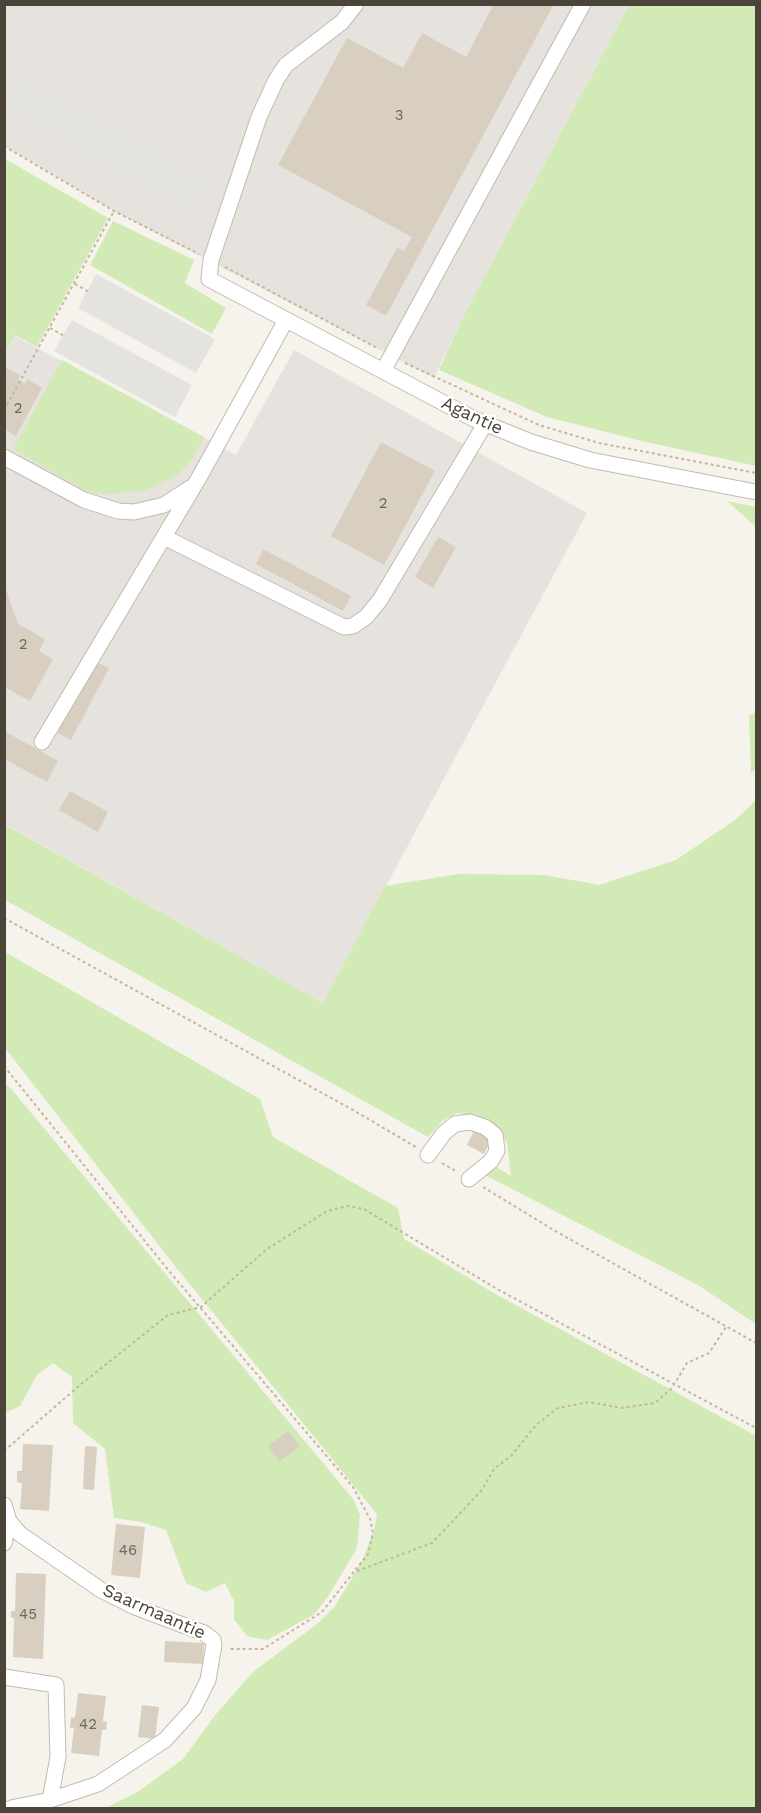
<!DOCTYPE html>
<style>
body{margin:0}
#map{position:relative;width:761px;height:1813px;overflow:hidden;background:#f6f3ec;font-family:"Work Sans",sans-serif}
canvas{display:block}
.frame{position:absolute;inset:0;border:6px solid #4b4439;pointer-events:none}
</style>
<div id="map">
<canvas width="761" height="1813"></canvas>
<div class="frame"></div>
</div>
<script>
const ctx = document.querySelector('canvas').getContext('2d');
ctx.lineJoin = 'round';
function paint(path, color) { ctx.fillStyle = color; ctx.fill(path, 'evenodd'); }
const poly = rows => new Path2D(rows.map(r => 'M' + r).join(''));
function strokePath(path, color, width, dash) { ctx.strokeStyle = color; ctx.lineWidth = width; ctx.lineCap = dash ? 'butt' : 'round'; ctx.setLineDash(dash || []); ctx.stroke(path); }
function label(font, color, halo, rows, align = 'center') {
  ctx.font = font + ' "Work Sans",sans-serif'; ctx.lineWidth = 5; ctx.setLineDash([]); ctx.textBaseline = 'middle'; ctx.strokeStyle = halo; ctx.fillStyle = color; for (const [text, x, y, turn = 0] of rows) {
    ctx.save(); ctx.translate(x, y); ctx.rotate((+turn || 0) * Math.PI / 180); ctx.textAlign = isNaN(turn) ? turn : align; if (halo) ctx.strokeText(text, 0, 0); ctx.fillText(text, 0, 0); ctx.restore();
  }
}
paint(poly([
 [7,4,629,5,462,319,434,378,114,211,5,146,4,7],
 [4,330,236,455,294,350,587,513,323,1003,5,824]
]), '#e6e2dd');
paint(poly([
 [629,5,756,5,756,466,642,441,547,417,439,370,462,319],
 [5,159,108,218,37,347,15,335,5,351],
 [113,221,194,260,185,283,226,308,212,334,90,265],
 [62,360,204,437,191,461,176,476,144,491,104,494,89,492,13,449],
 [727,501,756,507,756,527],
 [756,712,756,769,751,773,749,716],
 [756,800,756,1324,698,1285,485,1175,496,1167,511,1176,507,1143,496,1127,478,1116,458,1113,443,1120,428,1137,5,900,4,824,323,1003,385,886,458,874,545,875,599,885,676,860,735,820],
 [5,952,260,1099,273,1137,398,1208,404,1239,492,1292,756,1436,756,1808,106,1808,139,1791,183,1759,216,1714,253,1672,317,1624,335,1606,362,1561,374,1531,377,1514,175,1266,5,1048],
 [8,1085,353,1499,360,1515,357,1548,329,1595,315,1614,267,1640,247,1636,234,1619,234,1601,225,1583,206,1592,186,1583,166,1530,141,1522,114,1518,105,1449,73,1423,72,1377,53,1363,37,1375,20,1406,5,1413,4,1087]
]), '#d2eab5');
paint(poly([
 [18,72,210,177,200,197,181,210,5,113,5,96],
 [96,274,215,339,196,373,78,308],
 [72,320,192,385,175,417,54,351]
]), '#e5e3e0');
paint(poly([
 [494,4,554,4,386,316,366,305,397,248,404,251,412,237,278,165,347,38,403,68,422,33,466,57],
 [4,367,20,375,18,379,25,384,27,379,42,388,16,436,4,429],
 [381,442,435,471,384,565,331,536],
 [438,537,456,547,433,588,415,577],
 [263,549,351,596,343,611,256,564],
 [4,584,18,624,45,639,39,651,53,659,30,701,4,687],
 [95,661,109,668,71,740,57,733],
 [4,731,58,761,47,782,4,759],
 [70,791,108,812,98,832,59,810],
 [475,1129,492,1138,484,1154,467,1145],
 [288,1431,300,1446,280,1461,268,1446],
 [23,1444,53,1445,49,1511,20,1509,22,1483,17,1482,17,1471,22,1471],
 [85,1446,97,1447,94,1490,83,1489],
 [116,1524,145,1527,140,1578,111,1575],
 [16,1573,46,1574,43,1659,13,1657,14,1618,11,1618,11,1611,15,1611],
 [165,1641,204,1643,203,1664,164,1662],
 [78,1693,106,1696,103,1721,107,1722,106,1730,102,1730,99,1756,71,1753,74,1728,70,1728,71,1717,75,1718],
 [142,1705,159,1707,155,1739,138,1737]
]), '#d8cfc1');
const minor = poly([
 [356,4,342,22,286,65,276,80,259,117,211,260,209,279,474,419,531,442,590,460,756,492],
 [383,371,583,4],
 [4,457,84,500,118,511,134,512,164,505,190,488],
 [164,537,344,627,353,626,366,617,380,600,485,424],
 [42,742,200,476,286,320],
 [428,1155,444,1133,455,1124,470,1122,485,1127,495,1135,497,1151,491,1161,469,1179],
 [4,1505,9,1521,20,1534,101,1590,135,1607,204,1633,213,1640,214,1645,208,1680,194,1708,165,1740,98,1784,50,1800,11,1808],
 [4,1543,9,1521],
 [4,1677,56,1685,58,1757,50,1800]
]);
strokePath(minor, '#c2bbae', 17);
strokePath(poly([
 [4,146,114,211,199,254],
 [225,267,379,349],
 [75,284,89,292],
 [50,328,66,337],
 [405,363,539,425,599,443,756,473],
 [4,410,114,211],
 [4,918,353,1110,416,1147],
 [4,1066,169,1271,353,1487,370,1519,373,1533,368,1554,322,1612,263,1649,229,1649],
 [442,1163,457,1172],
 [483,1187,557,1232,756,1343],
 [4,1451,80,1385,168,1315,201,1307,267,1249,327,1211,348,1206,364,1209,377,1217,497,1289,756,1428],
 [357,1571,432,1543,482,1490,494,1469,511,1456,536,1425,558,1408,589,1402,622,1408,655,1403,672,1388,687,1363,709,1353,726,1327]
]), '#c4b79f', 2, [3, 3]);
strokePath(minor, '#fff', 15);
label('15px', '#6e675b', null, [
 ["3",399,116],
 ["2",18,409],
 ["2",383,504],
 ["2",23,645],
 ["46",128,1551],
 ["45",28,1615],
 ["42",88,1725]
]);
label('18px', '#4b4439', '#fff', [
 ["Agantie",472,416,25],
 ["Saarmaantie",154,1612,24]
]);
</script>
